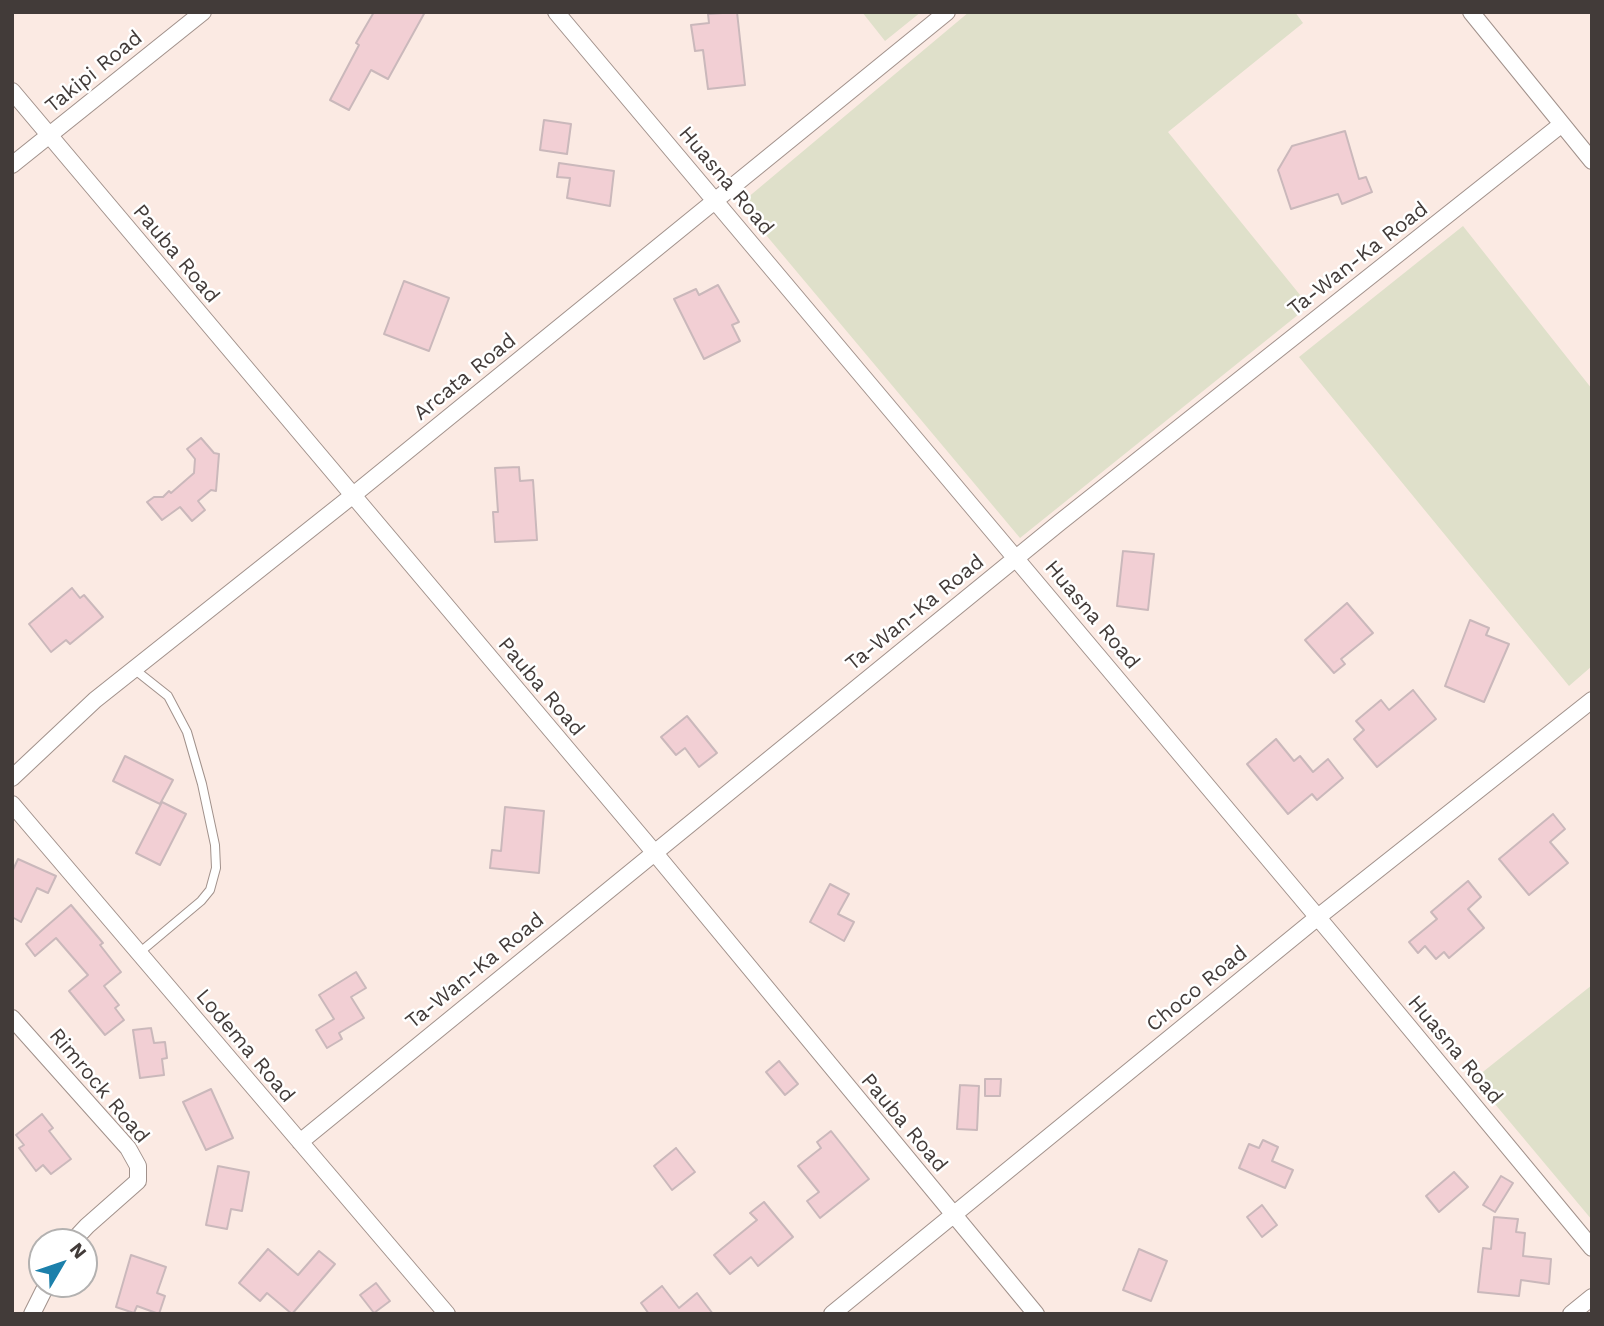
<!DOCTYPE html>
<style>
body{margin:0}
#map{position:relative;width:1604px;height:1326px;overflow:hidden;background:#fbeae3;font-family:"Work Sans",sans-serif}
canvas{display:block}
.frame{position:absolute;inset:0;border:14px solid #423b39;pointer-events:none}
.north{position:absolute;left:28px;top:1228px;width:70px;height:70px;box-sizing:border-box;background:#fff;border:2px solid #b3b1b0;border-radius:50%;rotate:51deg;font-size:19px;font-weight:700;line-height:28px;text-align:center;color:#423b39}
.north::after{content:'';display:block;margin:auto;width:24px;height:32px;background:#1c80ab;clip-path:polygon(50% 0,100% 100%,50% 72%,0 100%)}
</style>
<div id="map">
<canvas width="1604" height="1326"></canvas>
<div class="frame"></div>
<div class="north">N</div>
</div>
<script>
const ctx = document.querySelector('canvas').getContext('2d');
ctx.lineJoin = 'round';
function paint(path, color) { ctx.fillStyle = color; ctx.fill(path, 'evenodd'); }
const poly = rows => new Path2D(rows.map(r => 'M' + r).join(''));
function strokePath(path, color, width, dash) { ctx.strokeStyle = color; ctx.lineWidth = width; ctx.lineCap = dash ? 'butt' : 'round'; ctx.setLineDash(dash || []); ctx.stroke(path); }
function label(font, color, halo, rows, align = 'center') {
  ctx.font = font + ' "Work Sans",sans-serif'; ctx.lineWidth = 5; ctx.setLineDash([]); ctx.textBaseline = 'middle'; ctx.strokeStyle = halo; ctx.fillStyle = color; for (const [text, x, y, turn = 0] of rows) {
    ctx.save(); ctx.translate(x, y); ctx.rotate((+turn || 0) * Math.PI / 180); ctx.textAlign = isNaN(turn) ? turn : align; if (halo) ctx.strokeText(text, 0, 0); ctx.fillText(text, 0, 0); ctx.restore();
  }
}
paint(poly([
 [862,12,921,12,885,41],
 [969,12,1295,12,1303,23,1168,132,1309,306,1020,538,740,204],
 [1463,226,1592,389,1592,666,1569,686,1299,357],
 [1592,985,1592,1220,1474,1079]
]), '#dfe0ca');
const building = poly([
 [374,12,425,12,388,79,371,70,349,110,330,100,359,45,356,43,374,12],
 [737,12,745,85,708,89,703,50,695,51,691,25,709,23,708,14,737,12],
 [544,120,571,124,567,154,540,150,544,120],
 [1345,131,1359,179,1366,177,1372,192,1342,204,1338,194,1291,209,1278,170,1292,146,1345,131],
 [559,163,614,171,610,206,567,198,570,178,557,177,559,163],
 [404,281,449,298,429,351,384,334,404,281],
 [718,285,739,322,732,325,740,341,704,359,674,299,696,289,699,295,718,285],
 [201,438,214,453,219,454,216,491,211,490,198,501,205,510,192,521,180,507,162,520,147,502,154,497,163,497,169,491,171,493,194,473,195,459,187,449,201,438],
 [519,467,520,481,533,480,537,540,495,542,493,512,498,512,495,468,519,467],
 [1123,551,1154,554,1148,610,1117,606,1123,551],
 [72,588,80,598,84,595,103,617,70,644,66,640,51,652,29,624,72,588],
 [1347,603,1373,633,1341,659,1345,664,1334,673,1305,640,1347,603],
 [1470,620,1489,628,1486,635,1509,644,1484,702,1445,686,1470,620],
 [1413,690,1436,719,1377,767,1354,739,1364,730,1356,721,1381,700,1389,710,1413,690],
 [687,716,717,753,699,767,685,748,676,755,661,737,687,716],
 [1276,739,1294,761,1300,756,1313,772,1328,759,1343,778,1317,800,1312,794,1288,814,1247,764,1276,739],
 [125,756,173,780,160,804,113,781,125,756],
 [162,802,186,814,160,865,136,853,162,802],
 [505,807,544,811,539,873,490,868,492,850,501,851,505,807],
 [1553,814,1565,829,1550,842,1568,863,1529,895,1499,859,1553,814],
 [18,859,56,876,48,893,37,888,21,922,12,917,12,872,18,859],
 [1468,881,1481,897,1468,909,1484,928,1449,958,1444,952,1436,959,1425,946,1418,953,1409,942,1437,919,1431,912,1468,881],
 [830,884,849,894,838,914,854,922,844,941,810,922,830,884],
 [71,905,103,943,100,945,121,972,104,986,119,1005,115,1008,124,1020,105,1035,69,991,88,975,56,938,35,956,26,944,71,905],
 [356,972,366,988,351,997,364,1018,339,1033,342,1039,327,1048,316,1030,334,1019,319,995,356,972],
 [151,1028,154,1043,165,1042,167,1058,162,1059,164,1075,140,1078,133,1030,151,1028],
 [779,1061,798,1084,785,1095,766,1072,779,1061],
 [985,1079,1001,1079,1000,1096,985,1096,985,1079],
 [960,1085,979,1086,977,1130,957,1129,960,1085],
 [211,1089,233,1138,206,1150,183,1102,211,1089],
 [42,1114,53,1128,49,1131,71,1159,51,1174,43,1165,36,1171,19,1148,24,1145,16,1135,42,1114],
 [831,1131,869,1179,820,1218,807,1201,819,1192,798,1166,821,1148,817,1142,831,1131],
 [1263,1140,1278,1147,1272,1161,1293,1170,1285,1188,1239,1168,1249,1144,1259,1148,1263,1140],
 [676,1148,695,1172,672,1190,654,1166,676,1148],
 [218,1166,249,1172,242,1211,231,1209,227,1229,206,1225,218,1166],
 [1454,1172,1468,1187,1439,1212,1426,1196,1454,1172],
 [1501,1176,1513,1183,1495,1212,1483,1205,1501,1176],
 [764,1202,793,1237,758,1266,751,1257,730,1274,714,1255,757,1220,750,1213,764,1202],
 [1262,1205,1277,1225,1262,1237,1247,1217,1262,1205],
 [1494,1217,1518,1219,1516,1232,1525,1233,1523,1256,1551,1259,1549,1284,1521,1280,1519,1296,1478,1292,1483,1248,1491,1249,1494,1217],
 [268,1249,298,1275,319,1251,335,1264,292,1314,267,1293,260,1301,239,1283,268,1249],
 [1139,1249,1167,1261,1151,1301,1123,1290,1139,1249],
 [131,1255,166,1267,157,1293,165,1296,159,1314,137,1306,134,1313,116,1307,131,1255],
 [376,1283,390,1301,374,1313,360,1295,376,1283],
 [662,1286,679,1308,697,1293,713,1314,649,1314,641,1303,662,1286]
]);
paint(building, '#f2cfd4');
strokePath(building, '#cab8bb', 2);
const service = poly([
 [134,669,168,696,187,732,202,784,215,845,216,868,210,890,201,901,139,953]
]);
const minor = poly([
 [556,12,1336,939,1592,1248],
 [1471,12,1592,161],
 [12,91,654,852,1036,1314],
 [12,165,203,12],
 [12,778,95,700,352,496,947,12],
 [12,804,447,1314],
 [12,1018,128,1148,138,1166,138,1181,87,1226,72,1242],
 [300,1142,1059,523,1562,124],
 [32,1314,47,1284],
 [832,1314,1318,917,1592,700],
 [1571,1314,1592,1297]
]);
strokePath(service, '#a1918b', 10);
strokePath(minor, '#a1918b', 18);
strokePath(service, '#fff', 8);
strokePath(minor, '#fff', 16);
label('21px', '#423b39', '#fff', [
 ["Takipi Road",94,72,-39],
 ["Huasna Road",726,181,50],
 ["Pauba Road",176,254,50],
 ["Ta-Wan-Ka Road",1358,259,-38],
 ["Arcata Road",465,377,-39],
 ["Ta-Wan-Ka Road",915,613,-39],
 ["Huasna Road",1092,615,50],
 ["Pauba Road",541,687,50],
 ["Ta-Wan-Ka Road",475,971,-39],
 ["Choco Road",1197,989,-39],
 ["Lodema Road",245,1046,50],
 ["Huasna Road",1455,1050,50],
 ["Rimrock Road",99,1086,50],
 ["Pauba Road",904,1123,50]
]);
</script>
